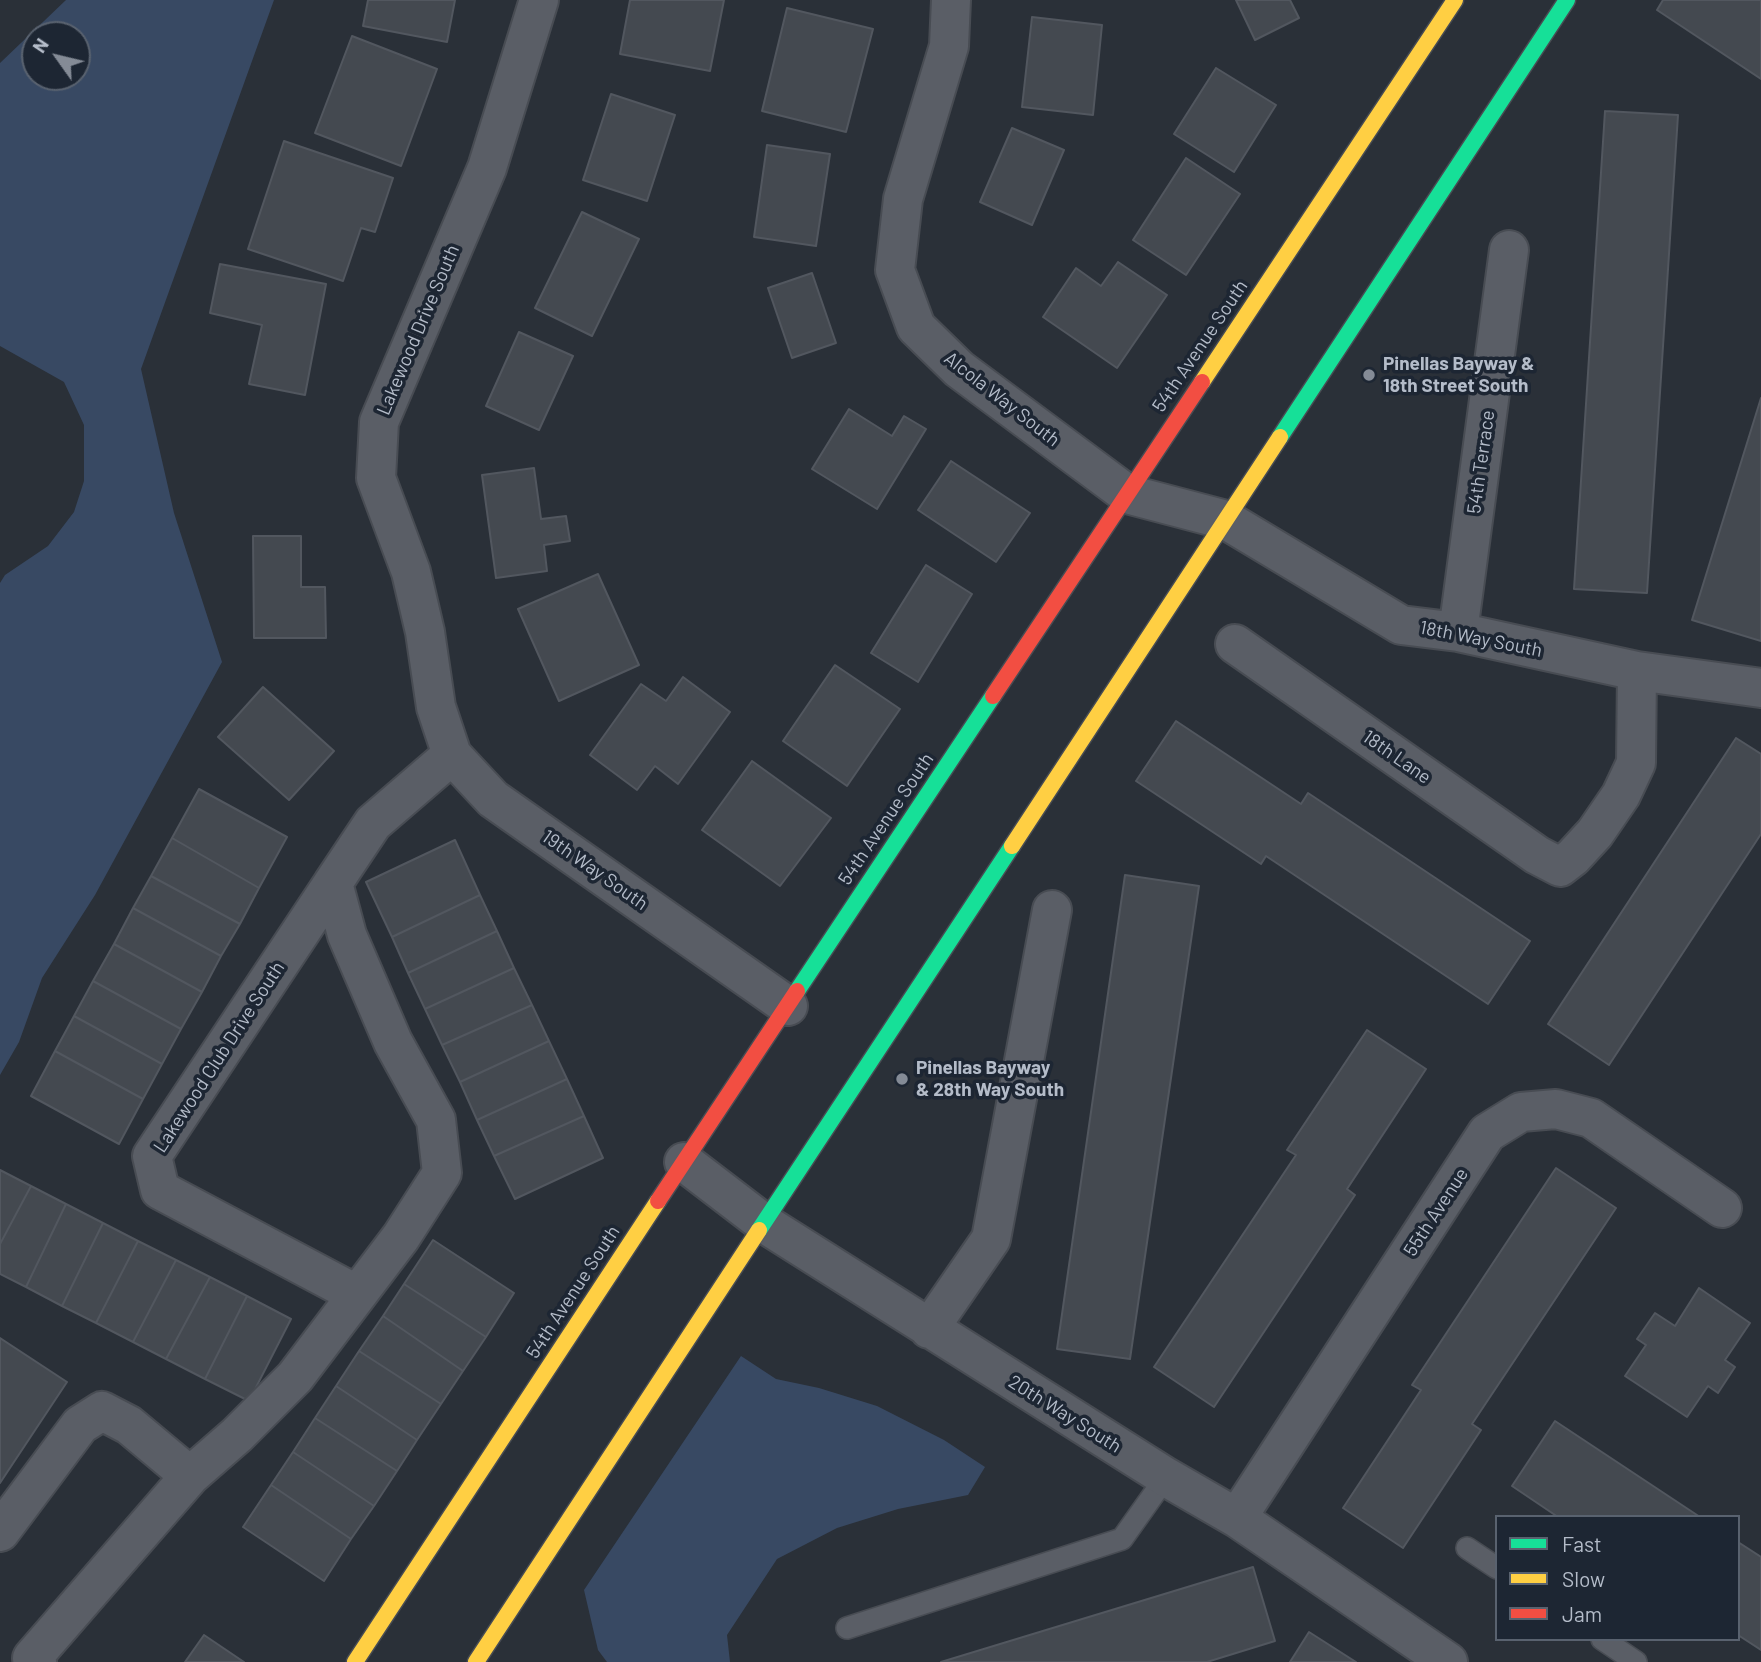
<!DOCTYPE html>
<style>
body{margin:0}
#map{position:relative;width:1761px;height:1662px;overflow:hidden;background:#2a3038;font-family:Barlow,sans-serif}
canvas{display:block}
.legend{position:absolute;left:1495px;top:1515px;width:245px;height:126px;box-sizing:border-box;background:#1d2633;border:2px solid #59626f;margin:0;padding:9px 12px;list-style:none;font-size:21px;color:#b4bcc9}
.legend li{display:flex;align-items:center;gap:14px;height:35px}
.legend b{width:35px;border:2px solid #59626f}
.north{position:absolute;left:21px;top:21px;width:70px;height:70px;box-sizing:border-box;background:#1d2633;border:2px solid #59626f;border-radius:50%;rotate:304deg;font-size:19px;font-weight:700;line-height:28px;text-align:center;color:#b4bcc9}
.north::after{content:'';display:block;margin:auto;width:24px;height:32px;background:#848b96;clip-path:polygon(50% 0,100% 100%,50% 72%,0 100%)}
</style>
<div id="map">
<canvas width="1761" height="1662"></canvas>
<ul class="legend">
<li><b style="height:9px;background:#16e098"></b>Fast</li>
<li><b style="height:9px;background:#ffcf43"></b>Slow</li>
<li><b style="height:9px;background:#f24e42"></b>Jam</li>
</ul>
<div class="north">N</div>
</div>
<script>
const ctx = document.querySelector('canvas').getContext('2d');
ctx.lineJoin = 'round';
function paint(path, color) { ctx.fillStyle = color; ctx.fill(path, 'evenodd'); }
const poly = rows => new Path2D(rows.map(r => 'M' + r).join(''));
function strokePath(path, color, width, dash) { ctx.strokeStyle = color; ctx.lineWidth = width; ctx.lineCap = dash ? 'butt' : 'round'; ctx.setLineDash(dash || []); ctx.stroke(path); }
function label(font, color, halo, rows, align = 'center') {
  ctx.font = font + ' Barlow,sans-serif'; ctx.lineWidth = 7; ctx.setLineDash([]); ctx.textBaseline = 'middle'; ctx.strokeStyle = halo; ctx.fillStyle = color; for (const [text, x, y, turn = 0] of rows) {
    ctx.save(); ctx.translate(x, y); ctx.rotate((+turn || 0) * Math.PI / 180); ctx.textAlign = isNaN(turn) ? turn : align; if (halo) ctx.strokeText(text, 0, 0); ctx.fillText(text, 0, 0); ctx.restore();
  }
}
paint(poly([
 [66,0,274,0,141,369,174,513,222,662,95,895,42,978,19,1042,0,1075,0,583,5,575,48,546,74,512,84,481,84,425,64,382,0,346,0,63],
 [35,35,77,35,77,77,35,77],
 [741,1356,776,1379,819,1388,877,1406,944,1440,985,1467,968,1495,898,1509,837,1528,777,1559,727,1635,730,1662,607,1662,598,1650,584,1590]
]), '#384963');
const building = poly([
 [368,0,455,0,447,42,363,26,368,0],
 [630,0,724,0,710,71,620,54,630,0],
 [1236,0,1290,0,1299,18,1255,40,1236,0],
 [1663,0,1761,0,1761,79,1657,10,1663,0],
 [787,8,873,29,846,132,762,111,787,8],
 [1032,17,1102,25,1093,115,1022,107,1032,17],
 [352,36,437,69,401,166,315,133,352,36],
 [1216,68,1276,105,1234,172,1174,134,1216,68],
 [611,94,675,115,647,201,583,180,611,94],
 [1605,111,1678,115,1647,593,1574,589,1605,111],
 [1012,128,1064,150,1032,225,980,202,1012,128],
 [284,141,393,178,375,232,361,228,343,281,248,249,284,141],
 [767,145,830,154,816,246,754,237,767,145],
 [1186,158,1240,194,1186,275,1133,240,1186,158],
 [582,212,639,239,592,336,535,308,582,212],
 [1118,262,1167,295,1117,368,1043,317,1076,268,1101,286,1118,262],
 [220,264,326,284,305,395,249,384,262,325,210,313,220,264],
 [812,273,836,343,792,358,768,288,812,273],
 [519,332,573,356,539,430,486,406,519,332],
 [1761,398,1761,641,1692,620,1761,398],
 [849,409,892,436,904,416,926,429,877,509,812,469,849,409],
 [951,461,1030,513,996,562,918,510,951,461],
 [534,468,541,519,566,516,570,541,544,545,547,571,496,578,482,475,534,468],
 [253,536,301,536,301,587,325,587,326,638,254,638,253,536],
 [926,565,972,594,918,682,871,653,926,565],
 [598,574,639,665,559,701,518,609,598,574],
 [835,665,900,709,847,786,783,741,835,665],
 [683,677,730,712,678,784,655,766,637,790,590,755,641,684,666,701,683,677],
 [263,687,334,751,289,800,218,737,263,687],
 [1176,721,1301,804,1308,793,1530,941,1488,1004,1266,856,1261,864,1136,781,1176,721],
 [1736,738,1761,754,1761,834,1609,1065,1548,1024,1736,738],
 [752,761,831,818,780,886,702,830,752,761],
 [199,789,287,837,259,888,172,838,199,789],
 [172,838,259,888,240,924,151,876,172,838],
 [455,840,480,895,392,937,366,882,455,840],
 [1125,875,1199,886,1130,1359,1057,1349,1125,875],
 [151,876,240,924,221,956,133,908,151,876],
 [480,895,497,931,408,973,392,937,480,895],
 [133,908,221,956,202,992,114,944,133,908],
 [497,931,514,968,425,1009,408,973,497,931],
 [114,944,202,992,181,1029,93,981,114,944],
 [514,968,532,1005,442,1045,425,1009,514,968],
 [93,981,181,1029,162,1064,74,1016,93,981],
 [532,1005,549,1041,460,1082,442,1045,532,1005],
 [74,1016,162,1064,143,1099,55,1051,74,1016],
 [1367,1030,1426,1069,1347,1189,1355,1195,1214,1407,1154,1367,1296,1155,1287,1150,1367,1030],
 [549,1041,567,1079,477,1120,460,1082,549,1041],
 [55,1051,143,1099,119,1144,31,1096,55,1051],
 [567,1079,584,1116,494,1156,477,1120,567,1079],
 [584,1116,603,1158,515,1199,494,1156,584,1116],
 [1556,1168,1616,1208,1472,1424,1481,1430,1403,1548,1343,1508,1421,1390,1412,1385,1556,1168],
 [0,1170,31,1186,0,1244,0,1170],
 [31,1186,66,1204,26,1287,0,1274,0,1244,31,1186],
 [66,1204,103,1223,62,1306,26,1287,66,1204],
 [103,1223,138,1241,96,1323,62,1306,103,1223],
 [433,1240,514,1293,486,1337,404,1284,433,1240],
 [138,1241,176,1260,133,1342,96,1323,138,1241],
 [176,1260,210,1277,166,1359,133,1342,176,1260],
 [210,1277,247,1296,205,1379,166,1359,210,1277],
 [404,1284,486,1337,463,1371,383,1316,404,1284],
 [1699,1288,1750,1323,1725,1360,1735,1367,1718,1393,1708,1386,1687,1417,1625,1376,1646,1345,1637,1339,1655,1313,1675,1326,1699,1288],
 [247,1296,291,1319,249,1401,205,1379,247,1296],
 [383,1316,463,1371,441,1404,359,1351,383,1316],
 [0,1338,67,1382,0,1483,0,1338],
 [359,1351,441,1404,417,1440,336,1386,359,1351],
 [336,1386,417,1440,397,1471,315,1418,336,1386],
 [315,1418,397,1471,374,1506,293,1452,315,1418],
 [1555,1421,1700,1517,1558,1517,1512,1486,1555,1421],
 [293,1452,374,1506,351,1539,271,1485,293,1452],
 [271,1485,351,1539,324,1581,243,1527,271,1485],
 [1738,1542,1761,1557,1761,1650,1738,1635,1738,1542],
 [1253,1567,1275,1641,1207,1662,941,1662,1253,1567],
 [1309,1632,1356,1662,1290,1662,1309,1632],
 [204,1635,244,1662,185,1662,204,1635]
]);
paint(building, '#444950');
strokePath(building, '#52575f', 2);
const lane = poly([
 [1467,1548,1497,1568],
 [847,1628,1122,1539,1166,1477],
 [1602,1639,1636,1662]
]);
const street = poly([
 [539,0,487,168,379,422,376,478,411,572,425,632,436,707,452,755,493,799,788,1006],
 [951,0,949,46,903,199,895,270,916,327,959,369,1127,494,1226,520,1401,625,1458,632,1637,671,1761,688],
 [1458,632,1509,250],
 [1235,644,1537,855,1560,867,1573,857,1595,833,1621,795,1636,763,1637,671],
 [333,883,152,1156,160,1190,356,1294],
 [684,1162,765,1224,1166,1477,1237,1518,1448,1662],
 [929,1329,991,1239,1052,910],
 [1237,1518,1487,1133,1521,1112,1556,1109,1591,1118,1722,1208],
 [0,1532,80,1425,102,1411,129,1425,190,1476],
 [37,1662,32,1658,190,1476,237,1435,295,1377,401,1237,442,1173,436,1120,393,1042,347,935,333,883,373,823,452,755]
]);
const fast = poly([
 [1280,437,1567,0],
 [797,991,993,696],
 [759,1230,1012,846]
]);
const slow = poly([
 [1202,382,1455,0],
 [1012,846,1280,437],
 [355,1662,658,1201],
 [476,1662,759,1230]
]);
const jam = poly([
 [993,696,1202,382],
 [658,1201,797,991]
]);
strokePath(lane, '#484c53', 24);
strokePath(street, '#484c53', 42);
strokePath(fast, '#484c53', 19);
strokePath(slow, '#484c53', 19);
strokePath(jam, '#484c53', 19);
strokePath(lane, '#5a5e66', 21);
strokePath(street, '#5a5e66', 38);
strokePath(fast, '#16e098', 16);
strokePath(slow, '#ffcf43', 16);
strokePath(jam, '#f24e42', 16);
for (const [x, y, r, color] of [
 [1369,375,7,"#848b96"],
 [902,1079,7,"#848b96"]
]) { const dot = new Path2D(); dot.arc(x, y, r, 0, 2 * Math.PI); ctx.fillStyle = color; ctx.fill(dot); strokePath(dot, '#1d2633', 2.5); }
label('19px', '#b4bcc9', '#1d2633', [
 ["Lakewood Drive South",418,330,-67],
 ["54th Avenue South",1200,346,-56],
 ["Alcola Way South",1002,399,38],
 ["54th Terrace",1481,462,-82],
 ["18th Way South",1481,639,11],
 ["18th Lane",1397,757,35],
 ["54th Avenue South",886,819,-56],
 ["19th Way South",595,870,35],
 ["Lakewood Club Drive South",219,1057,-57],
 ["55th Avenue",1436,1212,-57],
 ["54th Avenue South",573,1292,-57],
 ["20th Way South",1065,1414,32]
]);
label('bold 19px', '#b4bcc9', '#1d2633', [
 ["Pinellas Bayway &",1383,364],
 ["18th Street South",1383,386],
 ["Pinellas Bayway",916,1068],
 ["& 28th Way South",916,1090]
], 'left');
</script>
